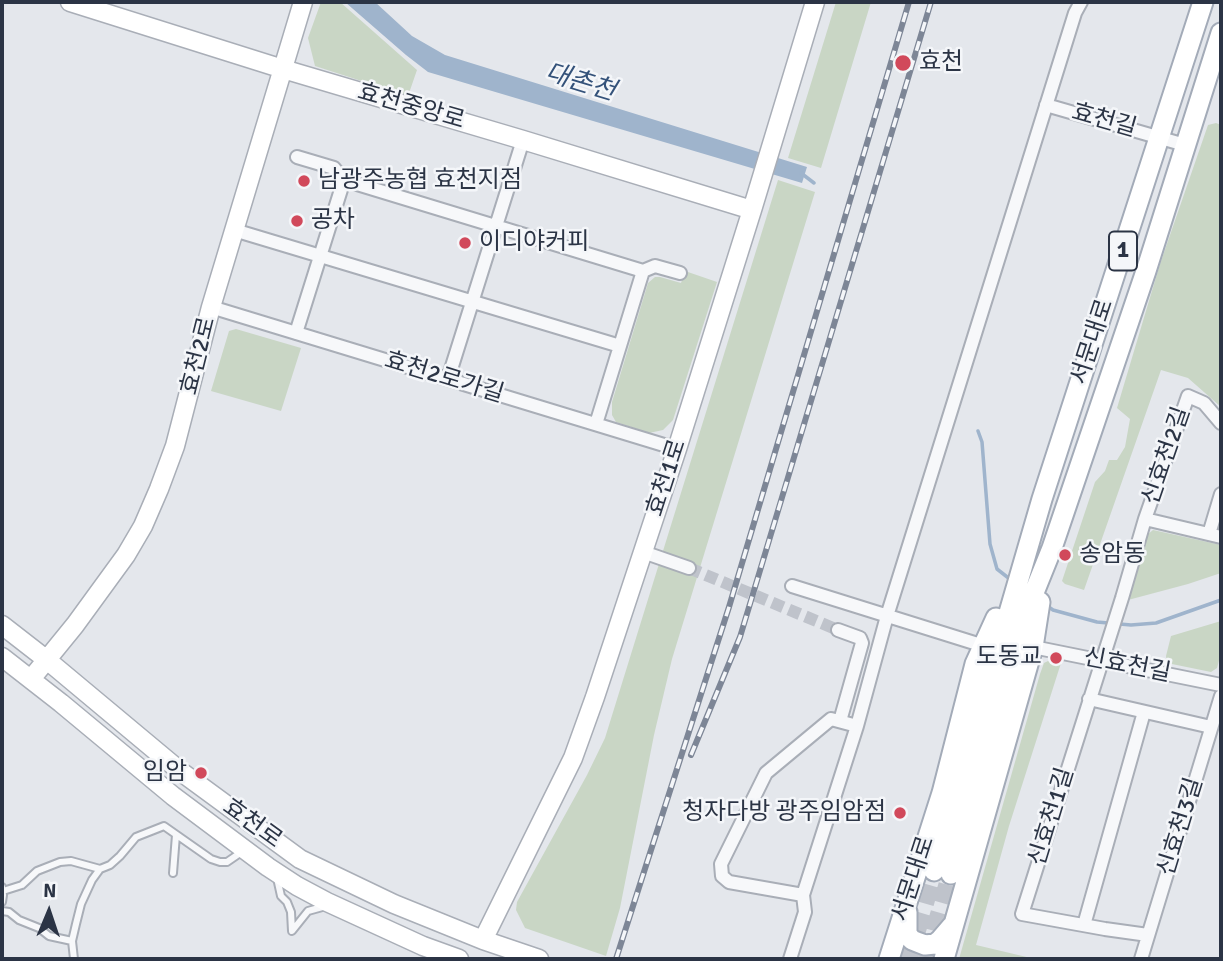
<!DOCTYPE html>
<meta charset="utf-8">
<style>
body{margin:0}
#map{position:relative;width:1223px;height:961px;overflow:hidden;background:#e4e7ec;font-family:Signika,sans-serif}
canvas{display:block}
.frame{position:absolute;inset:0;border:4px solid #2b3445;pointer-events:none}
.north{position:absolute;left:14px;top:877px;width:70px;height:70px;-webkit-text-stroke:5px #f4f6f9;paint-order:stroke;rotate:2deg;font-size:19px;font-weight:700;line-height:28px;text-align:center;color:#2b3445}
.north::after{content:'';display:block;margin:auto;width:24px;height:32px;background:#2b3445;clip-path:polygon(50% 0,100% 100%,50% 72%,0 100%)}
</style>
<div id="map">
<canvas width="1223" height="961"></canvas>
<div class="frame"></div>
<div class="north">N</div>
</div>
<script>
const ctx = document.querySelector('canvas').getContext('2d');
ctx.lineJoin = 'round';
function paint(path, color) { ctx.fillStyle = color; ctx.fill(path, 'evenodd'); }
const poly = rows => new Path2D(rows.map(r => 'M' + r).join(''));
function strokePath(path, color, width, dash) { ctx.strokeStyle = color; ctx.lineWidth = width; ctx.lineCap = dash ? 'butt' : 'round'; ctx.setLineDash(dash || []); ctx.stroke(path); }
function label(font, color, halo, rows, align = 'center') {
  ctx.font = font + ' Signika,"Noto Sans KR",sans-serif'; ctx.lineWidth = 5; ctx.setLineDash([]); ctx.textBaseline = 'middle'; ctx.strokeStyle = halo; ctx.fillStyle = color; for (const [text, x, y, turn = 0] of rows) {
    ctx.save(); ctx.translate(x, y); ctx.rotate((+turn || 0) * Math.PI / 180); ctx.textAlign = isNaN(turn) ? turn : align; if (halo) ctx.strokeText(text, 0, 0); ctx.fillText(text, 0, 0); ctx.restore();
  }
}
paint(poly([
 [321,2,340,2,417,70,408,96,315,66,308,38],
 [836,2,871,2,821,168,788,158],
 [1216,123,1221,125,1221,407,1188,378,1161,370,1084,590,1065,584,1062,581,1095,482,1105,471,1109,460,1117,460,1125,447,1130,419,1117,408,1160,264,1208,125],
 [778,180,815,192,672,659,654,735,620,908,606,956,525,928,516,910,517,902,587,775,605,738],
 [685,271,717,282,673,420,663,430,649,433,616,422,612,415,612,402,648,283,655,277,660,277,681,283],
 [236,329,301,348,281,411,211,391,229,331],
 [1153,530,1221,545,1221,573,1188,584,1128,600,1147,535],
 [1221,621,1221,653,1217,668,1211,672,1167,663,1166,656,1171,636],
 [1050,660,1061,663,1009,826,976,945,1035,959,959,959,1040,674,1044,663]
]), '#c9d6c5');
paint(poly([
 [345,2,375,2,412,36,445,55,807,167,802,183,428,72,406,55]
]), '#9fb4cc');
strokePath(poly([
 [801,173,814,183],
 [978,431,982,442,990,544,997,569,1011,580],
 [1046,605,1053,610,1097,622,1131,625,1156,623,1221,600]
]), '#9fb4cc', 3.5);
strokePath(poly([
 [689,568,838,630]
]), '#bfc3cb', 12, [12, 6]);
strokePath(poly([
 [908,959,934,871],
 [927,959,951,874]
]), '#bfc3cb', 19, [19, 10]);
const lane = poly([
 [173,873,176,835],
 [277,878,281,896,287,902,291,912,292,931,308,911,326,906],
 [2,887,3,895,2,902],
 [3,891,22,885,37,871,60,862,71,861,100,869],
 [2,911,9,912,19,920,39,928,49,936,72,941],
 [74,959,72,941,76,924,81,904,92,880,100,869,110,865,120,856,136,837,164,826,211,859,220,862,227,862,243,851]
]);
const street = poly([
 [1046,105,1185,145],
 [297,157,334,168,344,180],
 [234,230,620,346],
 [643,271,655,266,680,273],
 [211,307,677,449],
 [296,333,344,180,643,271,596,424],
 [448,379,523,140],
 [1145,519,1221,537],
 [1209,534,1221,494],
 [643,552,689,568],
 [792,586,984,646],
 [838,630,860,638,862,643,840,721],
 [1033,647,1221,685],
 [1089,699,1211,727],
 [803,895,729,882,722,876,721,864,766,773,831,719,857,726],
 [1084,925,1144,712],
 [1148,935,1105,929,1022,914,1122,598,1145,519,1188,396,1204,403,1221,423],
 [790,959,805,912,803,895,857,726,887,616,1075,13,1081,2],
 [1141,959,1221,696]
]);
const secondary = poly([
 [70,2,283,69,523,140,752,210],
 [2,625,47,660,180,771,300,859,394,904,483,940,539,959],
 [2,657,61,703,173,796,268,867,297,886,327,902,423,946,459,959],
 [31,679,75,625,126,555,143,526,159,489,175,446,211,307,303,2],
 [483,940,573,758,595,697,677,449,752,210,815,2]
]);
const primary = poly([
 [934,871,1042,499,1203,2],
 [951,874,1007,673,1027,610,1052,548,1146,271,1221,33],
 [907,912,907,934,912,940,917,942,925,945,935,944,940,940,952,926],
 [889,959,942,793,975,664,996,618],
 [944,959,1033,647,1040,602]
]);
strokePath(lane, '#a9aeb7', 10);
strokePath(street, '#a9aeb7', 16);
strokePath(secondary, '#a9aeb7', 21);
strokePath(primary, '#a3abb8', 23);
strokePath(lane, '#f7f8fa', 6);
strokePath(street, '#f7f8fa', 12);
strokePath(secondary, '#fff', 18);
strokePath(primary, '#fff', 19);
const rail = poly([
 [691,755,740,637,931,2],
 [616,959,729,607,909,2]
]);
strokePath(rail, '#7d8696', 6);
strokePath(rail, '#f4f6f9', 3.5, [10]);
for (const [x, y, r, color] of [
 [903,63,9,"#d1495b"],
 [304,181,7,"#d1495b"],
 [297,221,7,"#d1495b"],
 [465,243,7,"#d1495b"],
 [1065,555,7,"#d1495b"],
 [1056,658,7,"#d1495b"],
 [201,773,7,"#d1495b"],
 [900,813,7,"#d1495b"]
]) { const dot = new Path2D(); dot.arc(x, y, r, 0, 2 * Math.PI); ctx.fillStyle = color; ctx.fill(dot); strokePath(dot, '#f4f6f9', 2.5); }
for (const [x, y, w] of [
 [1123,251,28]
]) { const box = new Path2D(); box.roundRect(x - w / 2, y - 19.5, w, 39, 5); ctx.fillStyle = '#f4f6f9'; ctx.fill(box); strokePath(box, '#2b3445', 2); }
label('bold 23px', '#2b3445', null, [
 ["1",1123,251]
]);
label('24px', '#2b3445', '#f4f6f9', [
 ["효천",919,63],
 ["남광주농협 효천지점",318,181],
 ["공차",311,221],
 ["이디야커피",479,243],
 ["송암동",1079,555],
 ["도동교",1042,658,"right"],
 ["임암",187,773,"right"],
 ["청자다방 광주임암점",886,813,"right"]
], 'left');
label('24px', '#2b3445', '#f4f6f9', [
 ["효천중앙로",411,107,16],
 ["효천길",1104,121,16],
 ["서문대로",1093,342,-72],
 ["효천2로",199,356,-76],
 ["효천2로가길",444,378,17],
 ["신효천2길",1167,456,-71],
 ["효천1로",667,478,-72],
 ["신효천길",1127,666,11],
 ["신효천1길",1052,817,-73],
 ["효천로",252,824,36],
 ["신효천3길",1181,827,-73],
 ["서문대로",914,879,-72]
]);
label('italic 26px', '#34527a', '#f4f6f9', [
 ["대촌천",580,83,17]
]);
</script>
